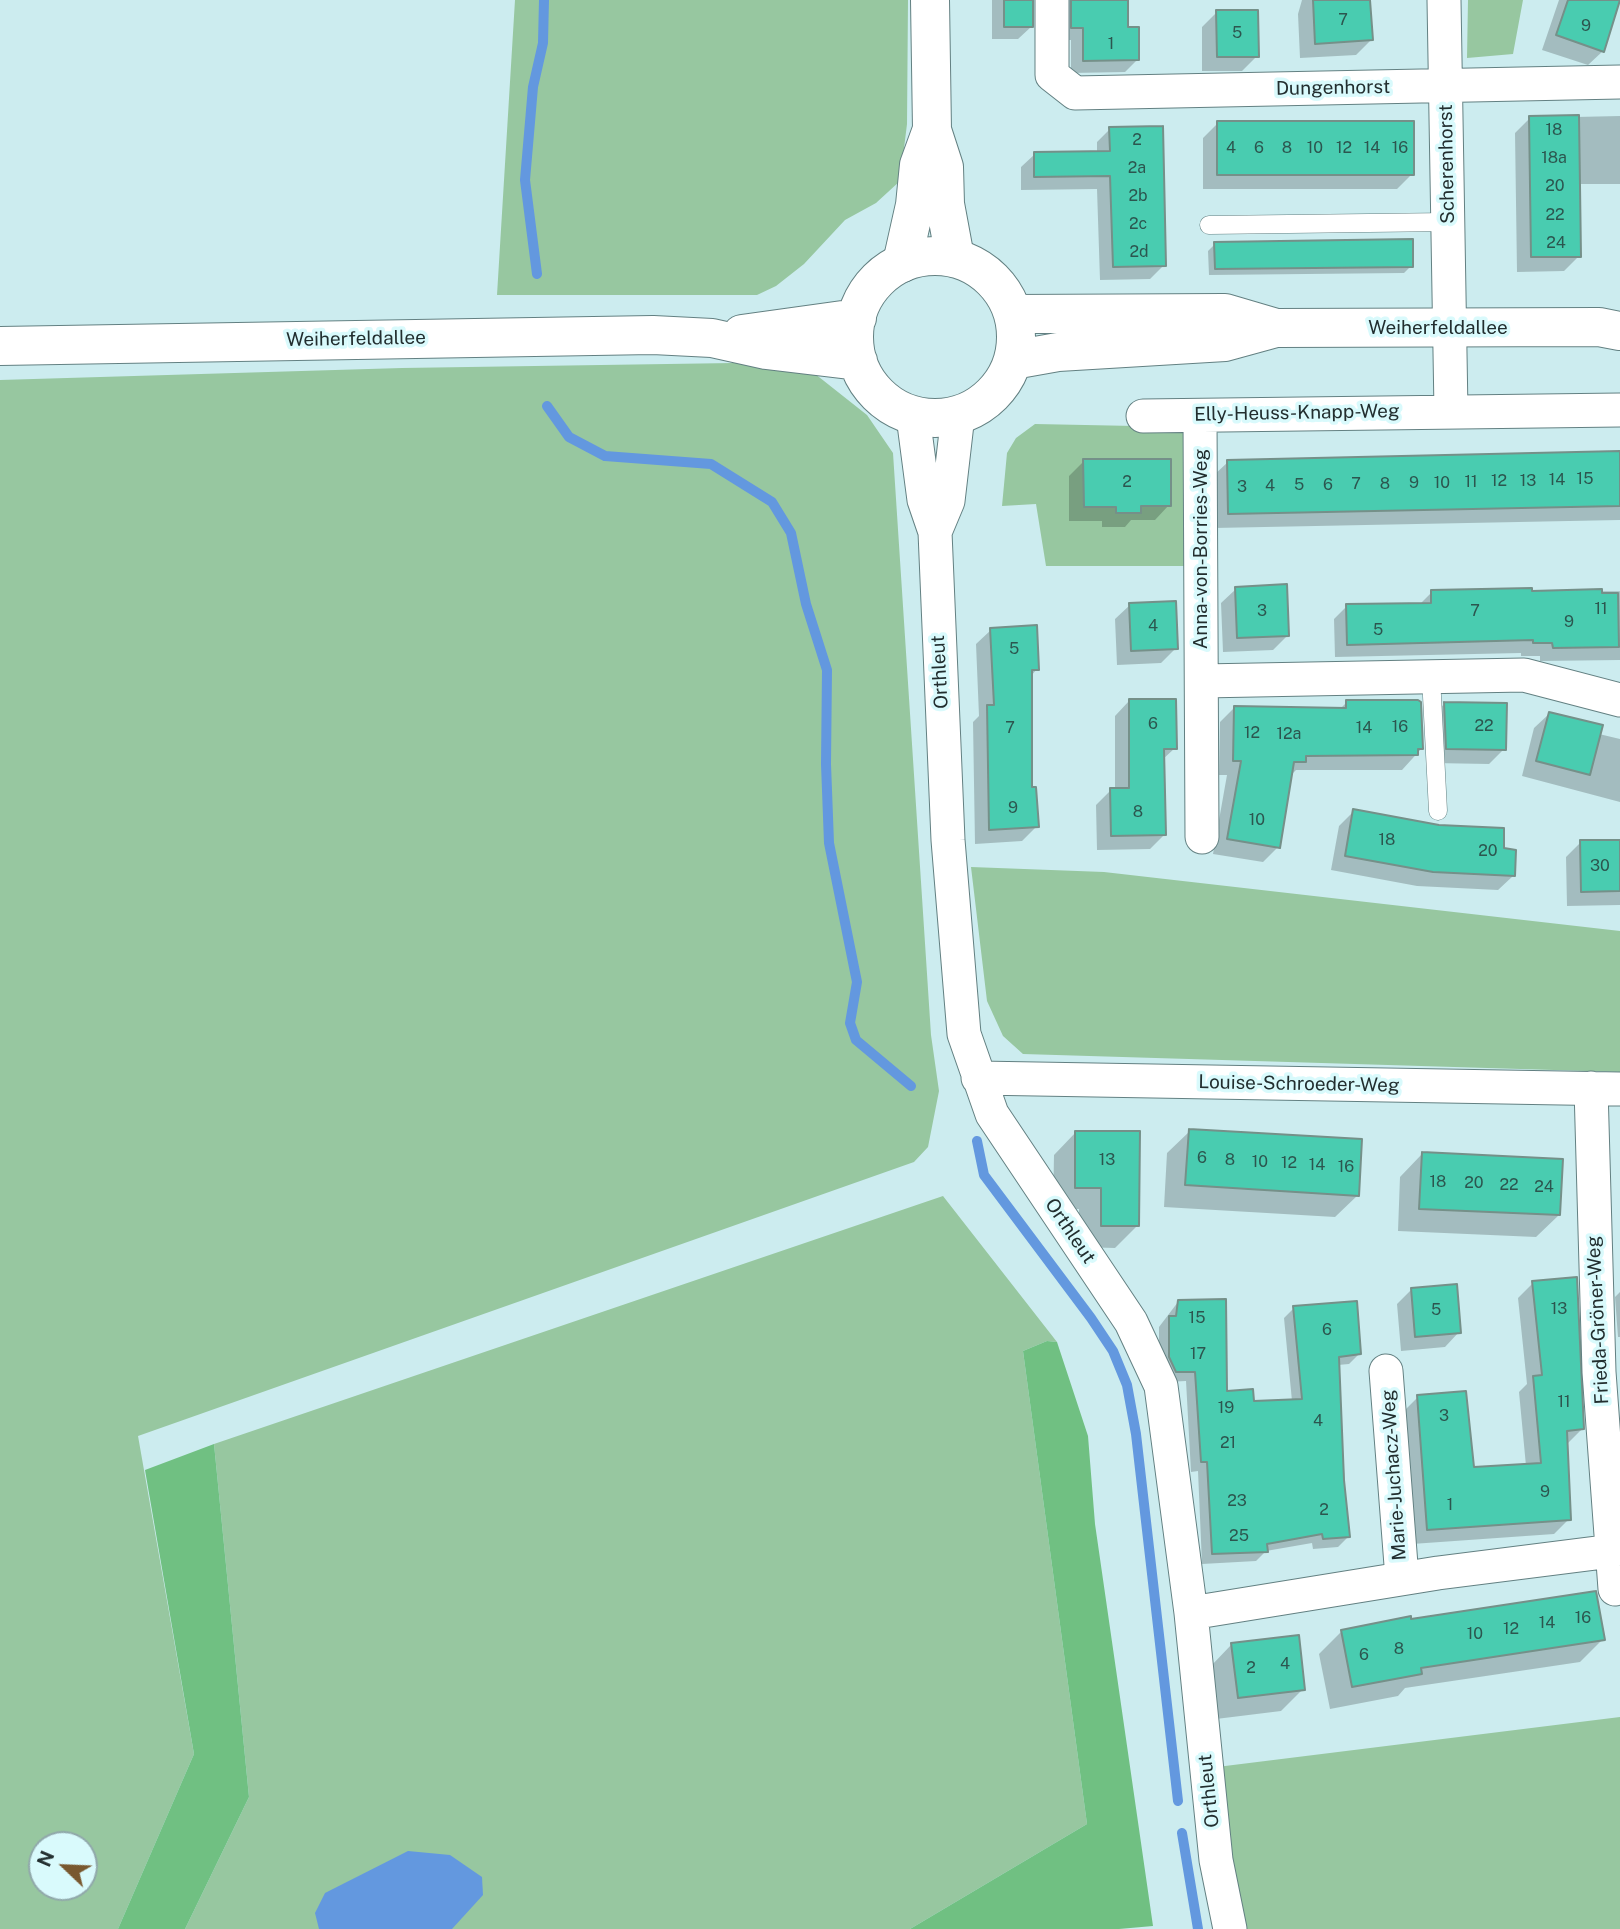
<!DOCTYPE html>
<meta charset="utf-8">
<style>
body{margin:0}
#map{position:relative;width:1620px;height:1929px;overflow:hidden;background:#ccecef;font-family:"Public Sans",sans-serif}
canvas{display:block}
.north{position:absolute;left:28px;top:1831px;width:70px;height:70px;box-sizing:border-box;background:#d9fafc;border:2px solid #90a8aa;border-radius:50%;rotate:293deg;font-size:19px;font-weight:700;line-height:28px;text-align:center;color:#222e2f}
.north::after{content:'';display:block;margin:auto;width:24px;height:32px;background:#79582f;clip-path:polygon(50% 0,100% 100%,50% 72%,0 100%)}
</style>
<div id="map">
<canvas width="1620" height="1929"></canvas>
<div class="north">N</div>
</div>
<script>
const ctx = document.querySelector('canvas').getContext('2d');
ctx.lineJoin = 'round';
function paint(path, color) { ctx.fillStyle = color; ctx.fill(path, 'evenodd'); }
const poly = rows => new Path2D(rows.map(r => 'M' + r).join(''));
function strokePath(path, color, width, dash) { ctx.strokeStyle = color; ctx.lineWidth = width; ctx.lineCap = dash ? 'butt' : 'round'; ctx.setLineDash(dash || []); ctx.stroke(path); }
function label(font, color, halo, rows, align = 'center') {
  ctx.font = font + ' "Public Sans",sans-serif'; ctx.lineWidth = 7; ctx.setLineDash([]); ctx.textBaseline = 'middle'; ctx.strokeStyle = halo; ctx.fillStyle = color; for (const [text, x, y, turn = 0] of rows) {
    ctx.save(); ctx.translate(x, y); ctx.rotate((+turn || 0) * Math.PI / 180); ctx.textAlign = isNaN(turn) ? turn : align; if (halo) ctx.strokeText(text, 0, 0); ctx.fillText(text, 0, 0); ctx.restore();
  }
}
paint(poly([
 [515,0,908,0,907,124,900,181,876,203,845,220,804,264,776,286,757,295,497,295],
 [1468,0,1523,0,1513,54,1467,58],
 [800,362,867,415,893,453,931,1035,939,1091,928,1147,914,1162,138,1436,194,1754,118,1929,0,1929,0,380,402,368],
 [42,1845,84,1845,84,1887,42,1887],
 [1035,424,1185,427,1187,566,1046,566,1036,504,1002,506,1007,453,1016,438],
 [971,867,1104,872,1620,931,1620,1072,1023,1054,1003,1036,987,1001],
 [943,1196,1057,1342,1047,1341,1023,1351,1087,1824,910,1929,185,1929,249,1797,214,1444],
 [1620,1717,1620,1929,1244,1929,1217,1767]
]), '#97c7a0');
paint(poly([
 [1047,1341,1057,1342,1088,1436,1095,1524,1153,1926,1119,1929,910,1929,1087,1824,1023,1351],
 [214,1444,249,1797,185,1929,118,1929,194,1754,145,1470]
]), '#70c082');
paint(poly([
 [408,1851,450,1855,482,1877,483,1895,452,1929,319,1929,315,1913,325,1893]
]), '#6398df');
paint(poly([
 [992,0,1033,0,1031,27,1018,39,992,39],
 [1053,0,1127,0,1127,29,1138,59,1125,72,1071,73,1071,40,1059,40],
 [1302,0,1369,0,1371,40,1356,55,1300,58,1298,14],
 [1559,0,1620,0,1603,51,1588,65,1542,50],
 [1217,12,1257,56,1242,71,1202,71,1202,27],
 [1620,116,1620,184,1578,184,1579,256,1564,271,1517,272,1515,133,1530,118],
 [1218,123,1412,174,1397,189,1203,189,1203,138],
 [1110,129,1164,265,1150,279,1100,280,1097,189,1021,190,1021,167,1035,154,1097,153,1097,142],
 [1215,244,1411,266,1404,273,1209,275,1208,251],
 [1620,453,1620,520,1214,528,1213,476,1228,462],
 [1084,461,1169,505,1155,520,1131,520,1125,527,1102,527,1102,521,1069,521,1069,476],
 [1620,578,1620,660,1540,661,1540,656,1521,656,1521,653,1335,657,1334,619,1347,606,1419,605,1432,592,1620,591],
 [1236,589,1288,635,1273,650,1223,652,1221,603],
 [1130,605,1176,648,1161,663,1117,665,1115,619],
 [991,630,1037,669,1031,676,1030,789,1037,826,1022,841,975,844,973,722,979,716,976,644],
 [1129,701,1175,748,1162,760,1165,834,1150,849,1097,850,1096,805,1111,790,1115,790,1115,716],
 [1347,702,1422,748,1402,770,1296,770,1290,776,1278,847,1263,862,1213,854,1227,775,1219,775,1220,722,1235,707,1339,710],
 [1444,704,1504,749,1489,764,1432,763,1430,719],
 [1549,714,1599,734,1620,739,1620,802,1522,776,1534,728],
 [1354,811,1439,827,1502,850,1513,876,1498,890,1417,886,1331,870,1339,826],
 [1581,842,1620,842,1620,905,1567,906,1566,857],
 [1190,1131,1358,1195,1335,1217,1164,1207,1167,1153],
 [1076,1132,1138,1225,1115,1248,1079,1247,1079,1209,1053,1209,1054,1155],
 [1422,1154,1559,1215,1536,1237,1398,1231,1400,1177],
 [1533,1283,1582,1429,1567,1444,1569,1519,1554,1534,1412,1544,1403,1412,1418,1397,1472,1469,1526,1466,1519,1392,1527,1384,1518,1298],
 [1412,1289,1459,1332,1445,1347,1401,1351,1397,1304],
 [1620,1292,1620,1337,1618,1337,1615,1297],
 [1178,1302,1225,1393,1252,1403,1292,1401,1284,1318,1294,1308,1359,1354,1349,1364,1338,1365,1348,1537,1338,1547,1313,1549,1312,1543,1266,1551,1256,1561,1202,1564,1198,1471,1191,1472,1186,1381,1166,1382,1159,1368,1159,1327],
 [1410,1621,1603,1639,1580,1662,1405,1688,1398,1696,1330,1709,1319,1654,1342,1631],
 [1232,1644,1303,1689,1281,1711,1216,1719,1210,1667]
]), '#0003');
strokePath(poly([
 [537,274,525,180,533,87,543,43,544,0],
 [547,406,569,437,605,456,711,464,772,502,791,533,806,604,827,670,826,764,829,843,857,982,850,1023,856,1040,911,1086],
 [977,1141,984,1175,1091,1318,1113,1351,1127,1385,1136,1434,1178,1801],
 [1182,1833,1198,1929]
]), '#6398df', 10);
const building = poly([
 [1004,0,1033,0,1033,27,1004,27,1004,0],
 [1071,0,1128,0,1128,27,1139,27,1139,60,1083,61,1083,28,1071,28,1071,0],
 [1313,0,1370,0,1373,40,1315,44,1313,0],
 [1568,0,1620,0,1604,52,1556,35,1568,0],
 [1216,10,1258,10,1259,57,1217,57,1216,10],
 [1579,115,1581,257,1531,257,1529,116,1579,115],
 [1217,121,1414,121,1414,175,1217,175,1217,121],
 [1163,126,1166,266,1113,267,1110,176,1034,177,1034,152,1110,151,1109,127,1163,126],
 [1413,239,1413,267,1215,269,1214,242,1413,239],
 [1620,451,1620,506,1228,514,1227,460,1620,451],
 [1083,459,1171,459,1171,506,1141,506,1141,513,1116,513,1116,507,1084,507,1083,459],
 [1287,584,1289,636,1237,638,1235,587,1287,584],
 [1532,588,1532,591,1602,589,1602,593,1618,593,1619,647,1553,648,1552,643,1533,643,1533,640,1347,645,1346,604,1431,603,1431,590,1532,588],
 [1176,601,1178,649,1131,651,1129,603,1176,601],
 [1037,625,1039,670,1032,670,1032,787,1036,787,1039,827,989,830,987,705,994,705,990,628,1037,625],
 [1129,699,1176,699,1177,749,1164,749,1166,835,1111,836,1110,788,1129,788,1129,699],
 [1346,700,1418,700,1421,702,1423,749,1418,749,1418,755,1306,756,1306,762,1294,762,1280,848,1227,839,1241,761,1233,761,1234,706,1346,708,1346,700],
 [1444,702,1507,703,1506,750,1446,749,1444,702],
 [1549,712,1603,725,1590,775,1536,761,1549,712],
 [1353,809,1439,825,1504,828,1504,848,1516,850,1515,876,1433,872,1345,856,1353,809],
 [1580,840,1620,840,1620,891,1581,892,1580,840],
 [1189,1129,1362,1139,1359,1196,1185,1185,1189,1129],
 [1075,1131,1140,1131,1139,1226,1101,1226,1101,1188,1075,1188,1075,1131],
 [1422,1152,1563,1159,1560,1215,1419,1209,1422,1152],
 [1577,1277,1584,1429,1567,1431,1571,1520,1427,1530,1417,1395,1466,1391,1474,1467,1541,1463,1533,1376,1542,1375,1532,1281,1577,1277],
 [1457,1284,1461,1333,1415,1337,1411,1288,1457,1284],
 [1226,1299,1227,1391,1253,1389,1254,1401,1302,1399,1293,1306,1357,1301,1361,1354,1339,1357,1344,1480,1350,1537,1323,1539,1322,1534,1267,1544,1268,1552,1212,1554,1207,1462,1201,1462,1195,1372,1176,1372,1169,1357,1169,1316,1176,1316,1178,1300,1226,1299],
 [1596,1591,1605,1640,1421,1668,1422,1674,1352,1687,1341,1630,1411,1616,1411,1619,1596,1591],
 [1299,1635,1305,1690,1238,1698,1231,1643,1299,1635]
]);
paint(building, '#49ccb0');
strokePath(building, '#759089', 2);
const service = poly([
 [1209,225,1448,222],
 [1431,677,1438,811]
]);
const minor = poly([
 [1052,0,1052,75,1075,93,1620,82],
 [1444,0,1451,411],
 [913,416,924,500,935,532,948,840,964,1034,992,1114,1131,1322,1161,1386,1191,1613,1216,1860,1230,1929],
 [1143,416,1620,410],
 [1200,416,1202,837],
 [935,532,948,501,958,415],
 [1202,681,1524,675,1620,700],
 [978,1078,1620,1089],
 [1591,1088,1599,1372,1615,1589],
 [1386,1371,1402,1578],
 [1191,1613,1438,1573,1612,1551]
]);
const tertiary = poly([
 [930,0,932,130,944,167,945,204,955,258],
 [902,263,915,205,919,165,931,132]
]);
const secondary = poly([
 '854 337a81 81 0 1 1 162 0a81 81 0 1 1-162 0Z',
 [1013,314,1225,313,1276,328],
 [742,334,857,318],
 [0,346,653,335,712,338,766,350,858,361],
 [1013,360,1058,352,1225,342,1276,328,1599,327,1620,331]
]);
strokePath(service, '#638082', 19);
strokePath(minor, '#638082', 35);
strokePath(tertiary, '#638082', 40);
strokePath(secondary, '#638082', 40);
strokePath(service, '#fff', 18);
strokePath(minor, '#fff', 33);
strokePath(tertiary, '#fff', 38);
strokePath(secondary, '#fff', 38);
label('16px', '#2c564f', null, [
 ["7",1343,20],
 ["9",1586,26],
 ["5",1237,33],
 ["1",1111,44],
 ["18",1554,130],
 ["2",1137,140],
 ["4",1231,148],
 ["6",1259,148],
 ["8",1287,148],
 ["10",1315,148],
 ["12",1344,148],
 ["14",1372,148],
 ["16",1400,148],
 ["18a",1554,158],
 ["2a",1137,168],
 ["20",1555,186],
 ["2b",1138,196],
 ["22",1555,215],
 ["2c",1138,224],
 ["24",1556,243],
 ["2d",1139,252],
 ["15",1585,479],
 ["14",1557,480],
 ["12",1499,481],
 ["13",1528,481],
 ["2",1127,482],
 ["11",1471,482],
 ["9",1414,483],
 ["10",1442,483],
 ["7",1356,484],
 ["8",1385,484],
 ["5",1299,485],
 ["6",1328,485],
 ["4",1270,486],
 ["3",1242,487],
 ["11",1601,609],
 ["3",1262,611],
 ["7",1475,611],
 ["9",1569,622],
 ["4",1153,626],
 ["5",1378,630],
 ["5",1014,649],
 ["6",1153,724],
 ["22",1484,726],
 ["16",1400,727],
 ["7",1010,728],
 ["14",1364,728],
 ["12",1252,733],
 ["12a",1289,734],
 ["9",1013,808],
 ["8",1138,812],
 ["10",1257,820],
 ["18",1387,840],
 ["20",1488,851],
 ["30",1600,866],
 ["6",1202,1158],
 ["13",1107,1160],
 ["8",1230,1160],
 ["10",1260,1162],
 ["12",1289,1163],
 ["14",1317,1165],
 ["16",1346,1167],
 ["18",1438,1182],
 ["20",1474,1183],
 ["22",1509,1185],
 ["24",1544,1187],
 ["13",1559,1309],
 ["5",1436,1310],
 ["15",1197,1318],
 ["6",1327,1330],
 ["17",1198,1354],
 ["11",1564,1402],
 ["19",1226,1408],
 ["3",1444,1416],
 ["4",1318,1421],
 ["21",1228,1443],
 ["9",1545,1492],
 ["23",1237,1501],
 ["1",1450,1505],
 ["2",1324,1510],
 ["25",1239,1536],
 ["16",1583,1618],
 ["14",1547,1623],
 ["12",1511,1629],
 ["10",1475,1634],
 ["8",1399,1649],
 ["6",1364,1655],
 ["4",1285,1664],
 ["2",1251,1668]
]);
label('19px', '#222e2f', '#d9fafc', [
 ["Dungenhorst",1333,88,-1],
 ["Scherenhorst",1447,164,-91],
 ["Weiherfeldallee",1438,328],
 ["Weiherfeldallee",356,339,-1],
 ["Elly-Heuss-Knapp-Weg",1297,413,-1],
 ["Anna-von-Borries-Weg",1201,549,-90],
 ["Orthleut",940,672,-93],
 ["Louise-Schroeder-Weg",1299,1084,1],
 ["Orthleut",1070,1231,56],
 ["Frieda-Gröner-Weg",1598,1320,-93],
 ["Marie-Juchacz-Weg",1394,1475,-94],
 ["Orthleut",1209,1791,-96]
]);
</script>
